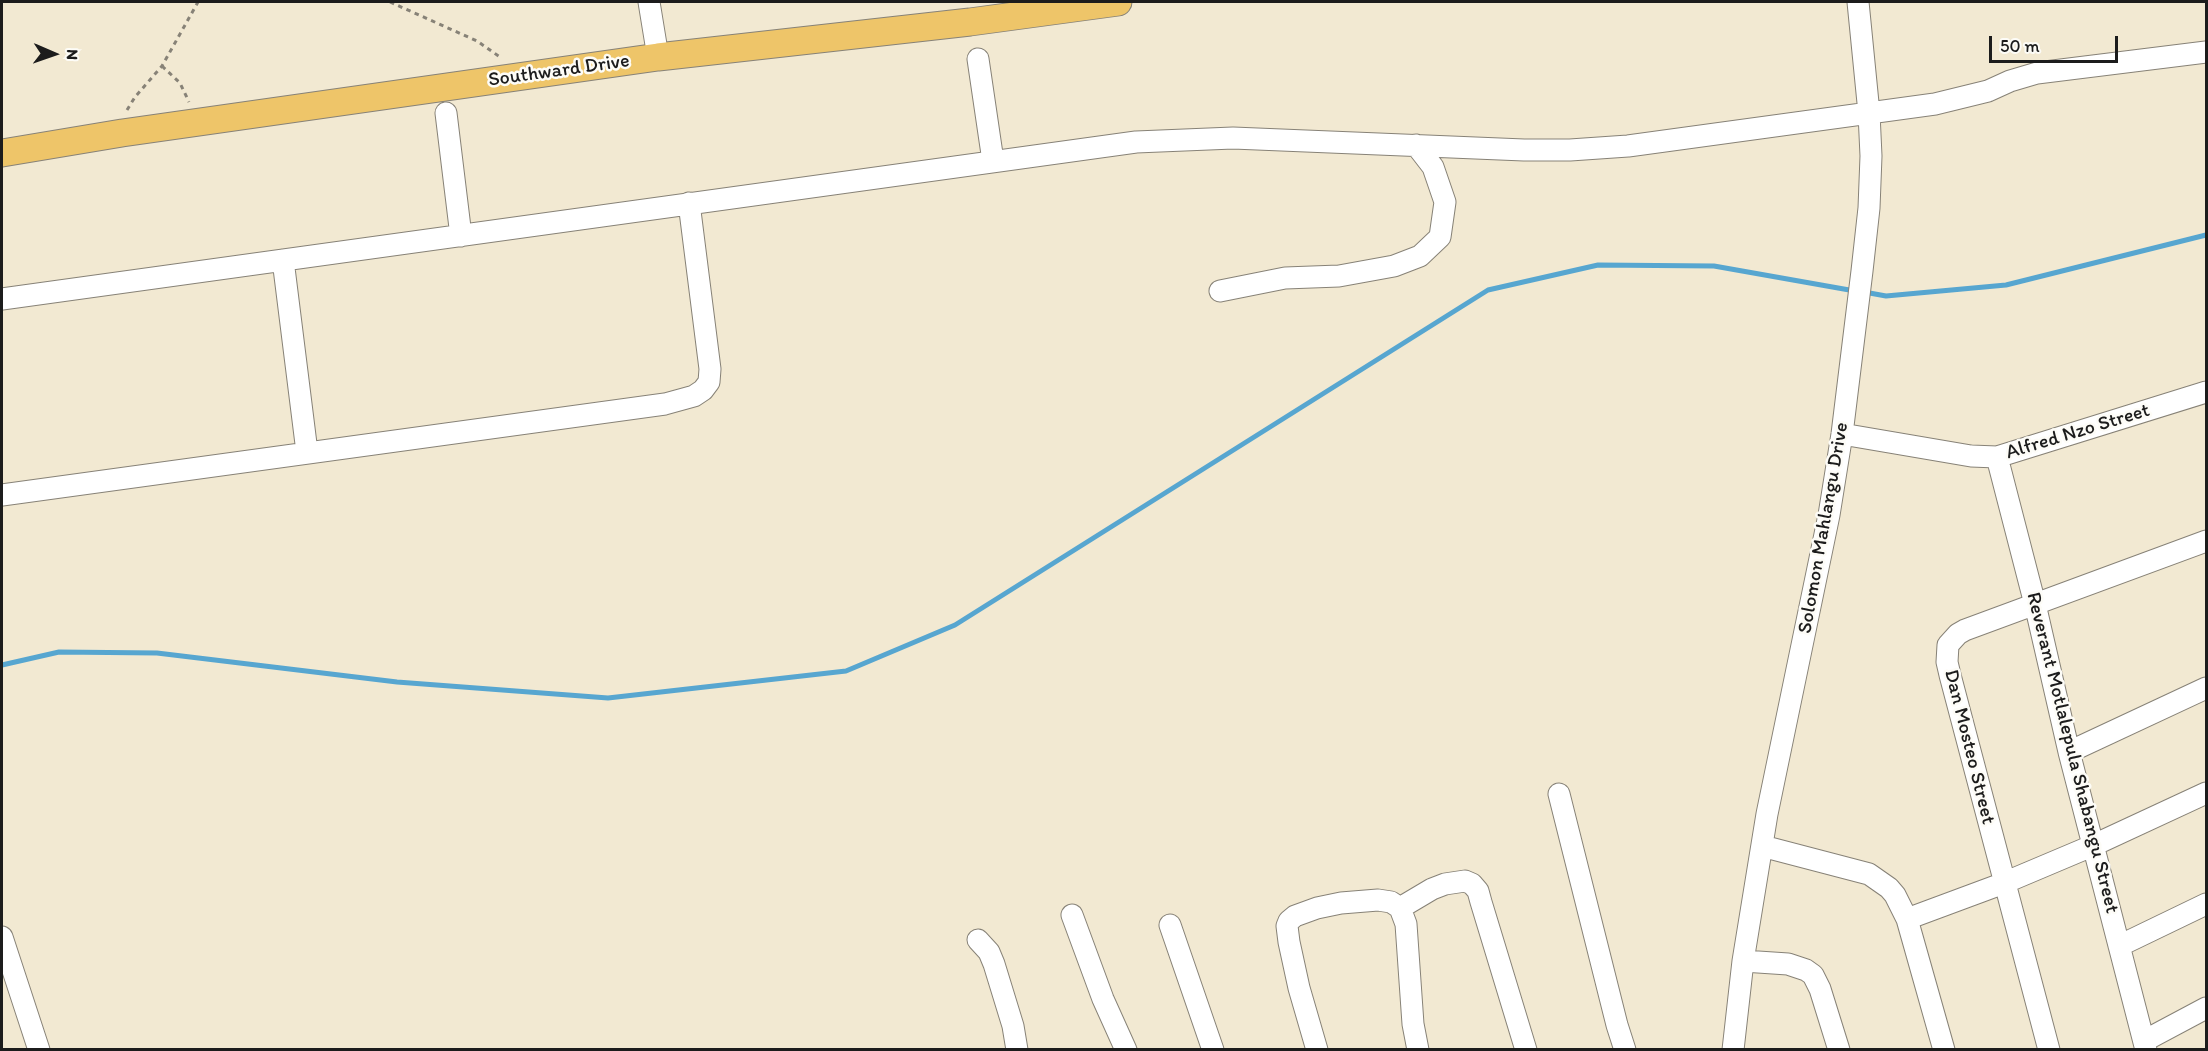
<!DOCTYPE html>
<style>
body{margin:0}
#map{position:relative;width:2208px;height:1051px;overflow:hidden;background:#f2e9d2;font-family:Itim,sans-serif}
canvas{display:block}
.frame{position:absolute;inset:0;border:3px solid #1c1c1c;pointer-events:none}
.north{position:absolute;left:24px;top:24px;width:60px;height:60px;-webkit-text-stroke:4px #fdfcf7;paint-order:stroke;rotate:92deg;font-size:16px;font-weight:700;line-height:24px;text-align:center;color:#1c1c1c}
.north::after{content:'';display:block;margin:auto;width:21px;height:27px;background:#1c1c1c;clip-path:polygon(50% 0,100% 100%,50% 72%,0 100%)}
.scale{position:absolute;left:1989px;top:36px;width:129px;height:27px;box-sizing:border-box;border:3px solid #1c1c1c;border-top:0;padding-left:8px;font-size:18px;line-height:21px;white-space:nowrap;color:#1c1c1c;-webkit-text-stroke:4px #fdfcf7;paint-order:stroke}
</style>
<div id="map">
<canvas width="2208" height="1051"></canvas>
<div class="frame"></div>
<div class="north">N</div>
<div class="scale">50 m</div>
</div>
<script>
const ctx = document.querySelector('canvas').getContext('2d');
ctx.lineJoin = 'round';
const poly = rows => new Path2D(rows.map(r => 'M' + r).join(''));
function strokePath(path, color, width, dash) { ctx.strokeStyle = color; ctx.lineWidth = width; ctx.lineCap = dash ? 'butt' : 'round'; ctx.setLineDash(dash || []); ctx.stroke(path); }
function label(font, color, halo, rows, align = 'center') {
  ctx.font = font + ' Itim,sans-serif'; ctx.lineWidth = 5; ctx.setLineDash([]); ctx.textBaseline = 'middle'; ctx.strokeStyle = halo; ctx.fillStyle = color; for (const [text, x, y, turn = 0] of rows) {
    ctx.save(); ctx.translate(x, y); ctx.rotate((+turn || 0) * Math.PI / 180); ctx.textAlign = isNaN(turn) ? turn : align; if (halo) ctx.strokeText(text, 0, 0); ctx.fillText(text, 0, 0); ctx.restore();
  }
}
strokePath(poly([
 [1864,292,1886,296,2006,285,2206,235],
 [2,665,59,652,157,653,397,682,608,698,846,671,955,625,1488,290,1598,265,1714,266,1855,291]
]), '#57a6d0', 5);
const minor = poly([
 [649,2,658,57],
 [978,59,993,161],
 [446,113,461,236],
 [283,260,307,452],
 [1220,291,1285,278,1339,276,1394,266,1420,256,1440,237,1445,202,1433,167,1416,145],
 [2,299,1136,142,1233,138,1524,150,1570,150,1628,146,1935,104,1988,91,2010,81,2037,73,2206,52],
 [1842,434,1971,456,1997,457,2206,392],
 [1997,457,2035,604,2069,752,2146,1050],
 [2,495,665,404,694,396,703,390,709,382,710,369,689,203],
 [2069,752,2206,688],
 [1559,794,1617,1025,1625,1050],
 [1762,846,1869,874,1889,888,1895,895,1907,919,1944,1050],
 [1400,908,1432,889,1445,884,1465,881,1472,884,1478,891,1481,902,1526,1050],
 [1072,915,1103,999,1126,1050],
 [1907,919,2004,883,2094,845,2206,793],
 [1170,925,1213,1050],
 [2,937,39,1050],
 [978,940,989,952,994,964,1013,1026,1017,1050],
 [2119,946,2206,904],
 [1743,961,1788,964,1806,970,1813,975,1820,989,1839,1050],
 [2144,1041,2206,1008],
 [1317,1050,1299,988,1289,942,1287,926,1289,921,1295,916,1317,908,1341,903,1378,900,1391,902,1400,908,1406,924,1413,1024,1418,1050],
 [1733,1050,1743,961,1767,814,1829,515,1842,434,1862,271,1869,208,1871,156,1869,113,1858,2],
 [2049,1050,1950,675,1947,662,1948,645,1958,634,1965,630,2206,541]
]);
const major = poly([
 [2,153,122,133,658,57,970,22,1118,2]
]);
strokePath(minor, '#878277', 23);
strokePath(major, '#878277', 29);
strokePath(poly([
 [390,2,477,41,500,57],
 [162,66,180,83,189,102],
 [127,110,135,97,162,66,198,2]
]), '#878277', 3, [4.5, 4.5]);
strokePath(minor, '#fff', 21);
strokePath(major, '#eec569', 27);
label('20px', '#1c1c1c', '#fdfcf7', [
 ["Southward Drive",559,71,-8],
 ["Alfred Nzo Street",2078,432,-17],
 ["Solomon Mahlangu Drive",1824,528,-80],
 ["Dan Mosteo Street",1969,747,76],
 ["Reverant Motlalepula Shabangu Street",2072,753,76]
]);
</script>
